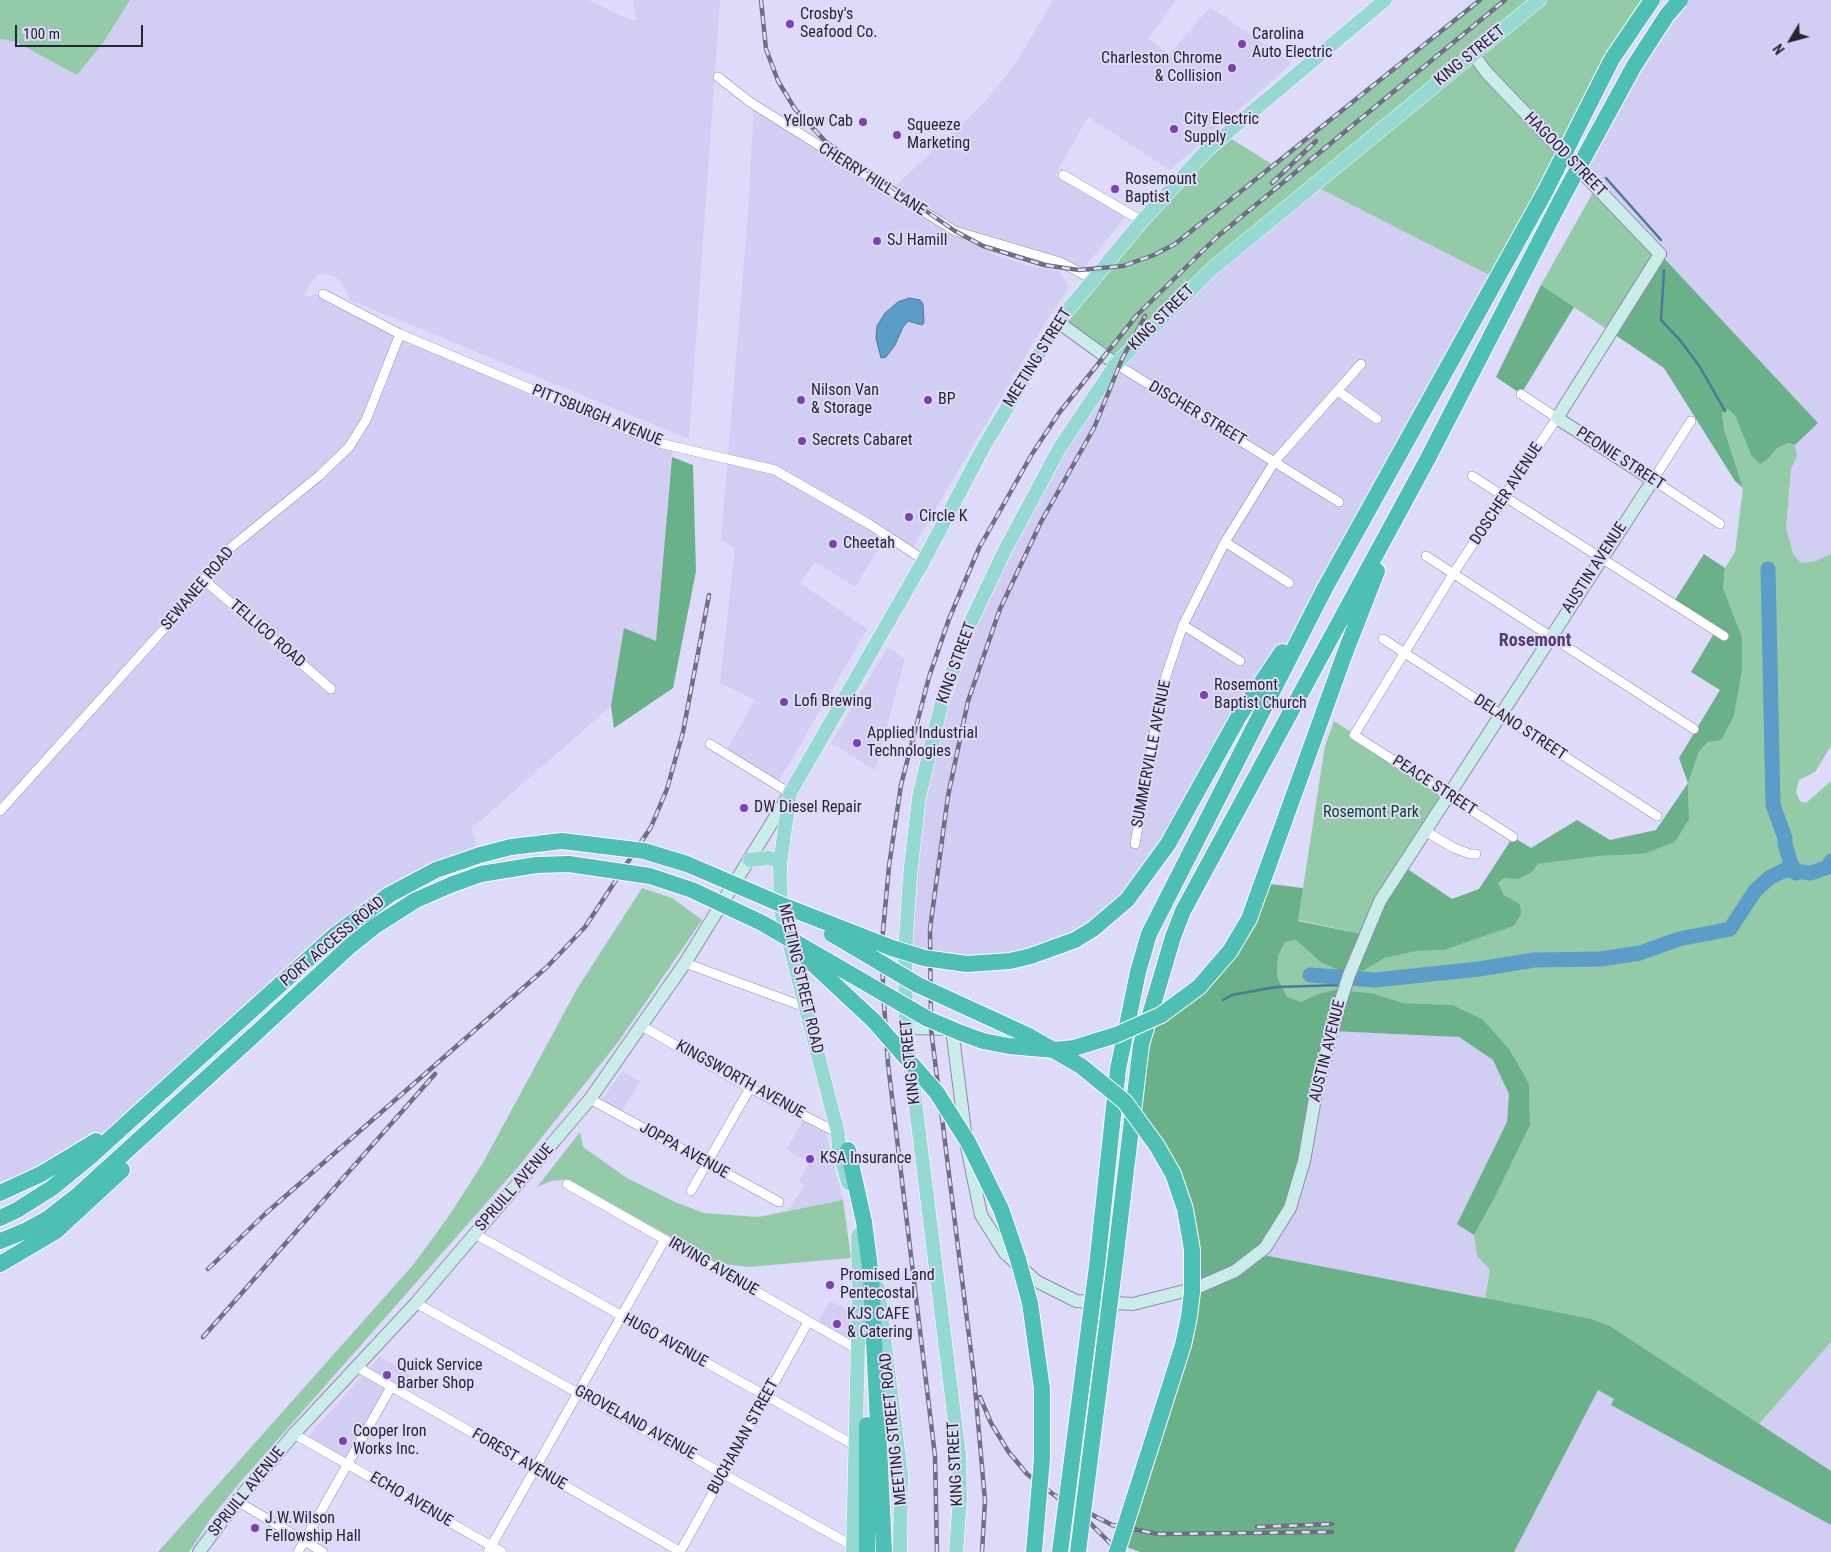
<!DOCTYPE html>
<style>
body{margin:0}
#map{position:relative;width:1831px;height:1552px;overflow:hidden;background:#dedaf9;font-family:"Roboto Condensed",sans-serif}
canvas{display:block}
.north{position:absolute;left:1766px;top:15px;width:50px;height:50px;-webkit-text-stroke:4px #dedaf9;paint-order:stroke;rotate:233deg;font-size:14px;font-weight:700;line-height:20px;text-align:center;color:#262530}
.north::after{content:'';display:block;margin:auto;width:18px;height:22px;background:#262530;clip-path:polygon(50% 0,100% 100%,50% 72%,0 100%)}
.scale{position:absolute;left:15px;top:25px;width:128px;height:22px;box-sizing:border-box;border:2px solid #262530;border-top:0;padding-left:6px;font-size:15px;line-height:18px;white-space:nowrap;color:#262530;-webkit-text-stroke:4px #dedaf9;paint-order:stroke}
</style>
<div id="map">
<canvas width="1831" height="1552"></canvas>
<div class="north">N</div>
<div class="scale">100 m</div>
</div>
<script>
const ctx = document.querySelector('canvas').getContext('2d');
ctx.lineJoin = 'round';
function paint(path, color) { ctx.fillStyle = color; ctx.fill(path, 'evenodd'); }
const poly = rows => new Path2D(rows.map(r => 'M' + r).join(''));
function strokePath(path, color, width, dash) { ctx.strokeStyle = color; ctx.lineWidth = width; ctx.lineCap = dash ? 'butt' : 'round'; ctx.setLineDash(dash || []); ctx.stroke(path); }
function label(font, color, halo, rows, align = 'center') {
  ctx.font = font + ' "Roboto Condensed",sans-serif'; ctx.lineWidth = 4; ctx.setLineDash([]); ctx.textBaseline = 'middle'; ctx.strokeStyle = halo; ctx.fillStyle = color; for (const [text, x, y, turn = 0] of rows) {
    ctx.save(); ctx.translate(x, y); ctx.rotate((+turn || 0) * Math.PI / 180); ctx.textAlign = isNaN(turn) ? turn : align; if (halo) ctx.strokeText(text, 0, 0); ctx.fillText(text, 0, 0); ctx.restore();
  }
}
paint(poly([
 [130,0,588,0,630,20,637,20,633,0,720,0,689,439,350,300,342,282,333,276,320,274,313,279,304,296,323,294,360,315,672,447,656,641,624,628,611,706,471,829,480,855,410,882,105,1134,0,1193,0,39,16,42,77,75,103,43],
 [1053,0,1176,0,1148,39,1169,54,1210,7,1292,63,1170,170,1088,117,1055,175,1125,217,1081,272,967,235,962,238,995,255,1030,266,1060,271,1068,285,1066,292,1045,323,911,551,887,535,855,587,815,562,800,583,867,629,779,781,725,753,755,700,720,683,735,548,721,540,748,214,754,105,890,191,985,102,1018,60],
 [1680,0,1831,0,1831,554,1816,561,1801,563,1793,553,1786,528,1791,469,1797,456,1795,445,1818,423,1580,171],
 [1313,185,1497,279,1325,588,1239,716,1168,844,1110,917,1010,961,905,953,910,876,942,702,1005,550,1122,359],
 [888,647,905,659,875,770,831,743],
 [1331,1031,1459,1037,1493,1059,1509,1094,1507,1123,1457,1224,1474,1235,1477,1256,1490,1270,1485,1299,1258,1254],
 [622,1071,640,1082,619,1115,599,1104],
 [805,1116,824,1126,843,1200,786,1211,805,1186,799,1181,809,1163,787,1149],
 [830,1301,851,1312,850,1345,815,1326],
 [1831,1342,1831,1471,1759,1424],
 [380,1356,412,1376,402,1393,392,1387,348,1464,305,1440],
 [1566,1373,1615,1399,1611,1405,1831,1525,1831,1552,1159,1552]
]), '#d2cdf3');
paint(poly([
 [0,0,130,0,103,43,77,75,16,42,0,39],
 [1480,0,1652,0,1497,279,1313,185,1116,364,1058,322,1225,135,1275,166],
 [1596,187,1660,254,1611,332,1541,285],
 [1728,409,1735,414,1751,455,1767,460,1777,448,1789,443,1795,445,1797,456,1791,469,1786,528,1793,553,1801,563,1816,561,1831,554,1831,746,1815,772,1799,780,1796,792,1800,801,1806,803,1831,781,1831,1342,1759,1424,1610,1326,1592,1319,1485,1299,1490,1270,1477,1256,1474,1235,1494,1199,1530,1124,1529,1084,1452,1005,1403,1003,1372,993,1334,990,1318,994,1301,1003,1286,997,1277,977,1278,956,1285,942,1296,940,1319,961,1363,971,1385,958,1417,951,1444,950,1514,926,1520,904,1504,895,1498,883,1506,878,1532,872,1538,864,1600,856,1643,854,1689,819,1688,783,1699,752,1734,716,1741,669,1742,637,1723,588,1725,568,1735,552,1743,488,1724,429,1722,413],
 [1334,721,1448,795,1366,935,1298,920,1325,746],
 [642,888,672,898,702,920,619,1041,518,1167,242,1480,211,1518,189,1552,158,1552,413,1265,451,1213,484,1161,577,989],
 [580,1132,583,1147,627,1178,675,1202,704,1213,758,1217,843,1200,851,1258,748,1267,717,1263,568,1179,551,1181,537,1187]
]), '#93cba9');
paint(poly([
 [1660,254,1818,423,1795,445,1789,443,1777,448,1767,460,1760,464,1751,455,1735,415,1728,409,1722,413,1724,429,1743,488,1735,481,1664,368,1611,332],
 [1541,285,1574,307,1521,394,1496,377],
 [672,457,693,465,696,571,673,688,614,728,611,706,624,628,656,641],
 [1704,554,1725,568,1723,588,1742,637,1742,669,1734,716,1721,740,1708,742,1699,752,1688,783,1689,819,1675,842,1643,854,1600,856,1538,864,1532,872,1518,879,1505,878,1498,883,1504,895,1520,904,1521,914,1514,926,1444,950,1417,951,1385,958,1363,971,1338,970,1319,961,1296,940,1285,942,1278,956,1277,977,1287,997,1301,1002,1318,994,1334,990,1372,993,1403,1003,1452,1005,1482,1019,1509,1049,1529,1084,1530,1125,1494,1199,1474,1235,1457,1224,1507,1122,1509,1094,1493,1060,1459,1037,1332,1031,1290,1208,1258,1254,1592,1319,1610,1326,1831,1471,1831,1525,1611,1405,1614,1399,1598,1390,1514,1552,1140,1552,1119,1544,1187,1331,1185,1209,1134,1112,1148,1021,1199,988,1262,883,1303,888,1298,921,1366,935,1403,866,1452,899,1479,889,1513,837,1531,848,1577,820,1610,840,1656,830,1688,783,1679,758,1720,690,1691,672,1716,630,1673,603]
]), '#6ab088');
const water = poly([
 [909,298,920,300,923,304,924,323,922,325,908,321,903,327,895,345,886,357,881,358,876,338,877,326,885,313,898,302,909,298]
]);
paint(water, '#5c9cc8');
strokePath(water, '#4c789a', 1);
strokePath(poly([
 [1606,178,1661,240],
 [1664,270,1661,320,1680,340,1700,367,1725,411],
 [1350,985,1436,979,1607,954],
 [1223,1000,1232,995,1276,987,1342,985]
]), '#4c789a', 2.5);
strokePath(poly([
 [1768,569,1773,805,1785,838,1785,844,1790,861,1796,873],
 [1310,975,1375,980,1479,969,1534,960,1601,959,1640,953,1679,939,1730,929,1755,891,1769,878,1785,870,1811,873,1828,867,1831,861]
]), '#5c9cc8', 15);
const street = poly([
 [718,77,750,102,955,231,1060,262,1094,280],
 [1063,175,1142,221],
 [323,294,400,334,659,443,775,470,869,524,924,560],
 [1116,364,1339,502],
 [1338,391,1377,419],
 [1691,421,1653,480,1720,524],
 [1472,476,1724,636],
 [1225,542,1289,583],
 [1426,556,1694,729],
 [203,579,331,689],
 [1183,625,1240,661],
 [1383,639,1657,816],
 [710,744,790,793],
 [0,811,181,610,229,549,319,476,349,447,366,420,400,334],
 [1425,831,1454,848,1470,854,1476,854],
 [1513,837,1354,735,1453,574,1557,418,1521,394],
 [1135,844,1162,688,1183,625,1225,542,1275,461,1361,364],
 [685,963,805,1007],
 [642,1026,750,1088,838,1133],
 [590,1099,779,1202],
 [567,1184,859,1350],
 [691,1191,750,1088],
 [475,1234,856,1446],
 [416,1303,853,1546],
 [357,1367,681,1552],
 [294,1434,502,1552],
 [237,1501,323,1552],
 [298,1552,391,1387],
 [488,1552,665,1239],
 [680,1552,808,1322]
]);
const secondary = poly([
 [1058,322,1116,364],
 [906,1028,952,1029,967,1147,981,1215,1005,1253,1036,1281,1076,1301,1133,1304,1196,1288,1235,1271,1265,1248,1290,1208,1304,1161,1317,1087,1334,1022,1349,975,1380,901,1653,480,1557,418,1660,254,1487,73,1473,54],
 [199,1552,237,1501,294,1434,416,1303,590,1099,685,963,789,795]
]);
const primary = poly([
 [750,860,769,858,780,861],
 [848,1183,839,1149,838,1133,781,911,780,864,790,793,924,560,983,448,1058,322,1142,221,1208,149,1385,0],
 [878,1288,901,1475,900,1552],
 [853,1552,859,1299,858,1235],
 [956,1552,960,1497,959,1454,906,1028,905,953,910,876,919,797,942,702,967,630,1005,550,1059,449,1116,364,1213,268,1539,0]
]);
const highway = poly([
 [1168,844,1239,716,1282,652],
 [1262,883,1345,653,1377,571],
 [848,1150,864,1222,871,1276,884,1552],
 [0,1193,41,1174,96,1141],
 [0,1218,17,1210,52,1188,91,1156,212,1046],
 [0,1241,25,1231,47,1219,78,1195,254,1035],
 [0,1264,56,1231,122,1170],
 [1097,1266,1118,1069,1138,972,1149,934,1325,588,1546,190],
 [1114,1270,1141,1045,1173,937,1183,911,1426,462,1562,198],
 [867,1425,867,1552]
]);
strokePath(street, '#908ca9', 10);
strokePath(secondary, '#908ca9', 14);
strokePath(primary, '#fff', 15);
strokePath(highway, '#fff', 18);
strokePath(street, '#fff', 9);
strokePath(secondary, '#caece8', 12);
strokePath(primary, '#95d9d2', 14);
strokePath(highway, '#4ebfb4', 16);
const rail = poly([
 [761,0,766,49,778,81,795,109,826,142,955,231,983,246,1044,265,1079,270,1123,266,1154,255,1175,244,1480,0],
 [1272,183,1316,141],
 [208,1269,265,1214,547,967,585,927,651,827,667,789,683,732,709,595],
 [203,1337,435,1074],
 [980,1397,991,1423,1008,1451,1027,1474,1058,1498],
 [1054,1495,1112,1525,1158,1534,1332,1532],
 [1084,1517,1119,1552],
 [1257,1527,1332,1524],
 [937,1552,935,1456,888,1064,883,988,882,942,889,866,901,785,929,677,949,619,979,548,1032,454,1059,413,1137,315,1218,236,1505,0],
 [982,1552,985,1501,974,1376,931,1029,930,929,948,796,968,701,1000,609,1041,522,1094,428,1122,359,1145,316]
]);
strokePath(rail, '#706e81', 4.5);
strokePath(rail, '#dedaf9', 2.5, [8]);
const highwayBridge = poly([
 [1546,190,1612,59,1652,0],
 [1562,198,1634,66,1667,15,1680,0],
 [832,934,918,985,1027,1035,1081,1066,1125,1102,1157,1146,1173,1174,1185,1209,1192,1250,1192,1292,1189,1317,1183,1345,1117,1552],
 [800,952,874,1021,937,1093,968,1142,1001,1209,1018,1259,1030,1303,1042,1389,1042,1459,1034,1552],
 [254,1035,350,946,375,926,416,900,453,884,481,874,536,865,569,864,650,876,692,890,762,923,928,1019,961,1033,983,1041,1009,1046,1054,1050,1074,1048,1116,1035,1161,1015,1199,987,1230,951,1249,919,1262,883],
 [212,1046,334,936,389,895,436,870,480,855,511,847,562,841,644,851,687,864,787,907,892,948,924,958,967,964,1010,961,1031,956,1075,940,1093,929,1127,900,1168,844],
 [1060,1552,1097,1266],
 [1078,1552,1114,1270]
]);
strokePath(highwayBridge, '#fff', 18, []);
strokePath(highwayBridge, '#4ebfb4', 16);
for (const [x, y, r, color] of [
 [790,24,5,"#7f3eb2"],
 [1242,44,5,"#7f3eb2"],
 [1232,68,5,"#7f3eb2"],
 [863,122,5,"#7f3eb2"],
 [1174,129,5,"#7f3eb2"],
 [897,135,5,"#7f3eb2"],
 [1115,189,5,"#7f3eb2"],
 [877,241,5,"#7f3eb2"],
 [801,400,5,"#7f3eb2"],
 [928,400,5,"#7f3eb2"],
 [802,441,5,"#7f3eb2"],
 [909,517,5,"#7f3eb2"],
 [833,544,5,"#7f3eb2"],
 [1204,695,5,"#7f3eb2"],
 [784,702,5,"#7f3eb2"],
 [857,743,5,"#7f3eb2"],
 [744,808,5,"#7f3eb2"],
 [810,1159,5,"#7f3eb2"],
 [830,1285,5,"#7f3eb2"],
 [837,1324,5,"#7f3eb2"],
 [387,1375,5,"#7f3eb2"],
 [343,1441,5,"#7f3eb2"],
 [255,1528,5,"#7f3eb2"]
]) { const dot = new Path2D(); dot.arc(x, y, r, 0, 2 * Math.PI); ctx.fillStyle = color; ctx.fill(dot); strokePath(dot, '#dedaf9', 2); }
label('16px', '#262530', '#dedaf9', [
 ["Crosby's",800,15],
 ["Seafood Co.",800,33],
 ["Carolina",1252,35],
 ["Auto Electric",1252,53],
 ["Charleston Chrome",1222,59,"right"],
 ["& Collision",1222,77,"right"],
 ["City Electric",1184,120],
 ["Supply",1184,138],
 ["Yellow Cab",853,122,"right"],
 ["Squeeze",907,126],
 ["Marketing",907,144],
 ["Rosemount",1125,180],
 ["Baptist",1125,198],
 ["SJ Hamill",887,241],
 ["Nilson Van",811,391],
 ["& Storage",811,409],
 ["BP",938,400],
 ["Secrets Cabaret",812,441],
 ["Circle K",919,517],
 ["Cheetah",843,544],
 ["Rosemont",1214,686],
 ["Baptist Church",1214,704],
 ["Lofi Brewing",794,702],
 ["Applied Industrial",867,734],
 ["Technologies",867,752],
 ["DW Diesel Repair",754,808],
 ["KSA Insurance",820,1159],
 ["Promised Land",840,1276],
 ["Pentecostal",840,1294],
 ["KJS CAFE",847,1315],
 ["& Catering",847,1333],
 ["Quick Service",397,1366],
 ["Barber Shop",397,1384],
 ["Cooper Iron",353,1432],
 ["Works Inc.",353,1450],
 ["J.W.Wilson",265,1519],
 ["Fellowship Hall",265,1537]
], 'left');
label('16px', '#262530', '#dedaf9', [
 ["KING STREET",1470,56,-39],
 ["HAGOOD STREET",1565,155,46],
 ["CHERRY HILL LANE",872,180,32],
 ["KING STREET",1162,318,-45],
 ["MEETING STREET",1038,358,-58],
 ["DISCHER STREET",1197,414,31],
 ["PITTSBURGH AVENUE",597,416,22],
 ["PEONIE STREET",1620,459,33],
 ["DOSCHER AVENUE",1507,494,-57],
 ["AUSTIN AVENUE",1595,568,-57],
 ["SEWANEE ROAD",198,589,-50],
 ["TELLICO ROAD",267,634,41],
 ["KING STREET",957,663,-70],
 ["DELANO STREET",1520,728,33],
 ["SUMMERVILLE AVENUE",1152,754,-79],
 ["PEACE STREET",1434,786,33],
 ["PORT ACCESS ROAD",333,942,-40],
 ["MEETING STREET ROAD",800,979,77],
 ["AUSTIN AVENUE",1328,1051,-76],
 ["KING STREET",911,1062,-96],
 ["KINGSWORTH AVENUE",740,1080,29],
 ["JOPPA AVENUE",684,1151,29],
 ["SPRUILL AVENUE",515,1188,-49],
 ["IRVING AVENUE",713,1267,30],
 ["HUGO AVENUE",665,1341,29],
 ["GROVELAND AVENUE",635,1423,29],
 ["MEETING STREET ROAD",894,1429,-96],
 ["BUCHANAN STREET",744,1437,-61],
 ["FOREST AVENUE",519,1460,30],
 ["KING STREET",956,1464,-93],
 ["SPRUILL AVENUE",247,1492,-51],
 ["ECHO AVENUE",411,1500,30]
]);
label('16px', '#0b4429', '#dedaf9', [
 ["Rosemont Park",1371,813]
]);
label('bold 18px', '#573872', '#dedaf9', [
 ["Rosemont",1535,641]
]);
</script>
